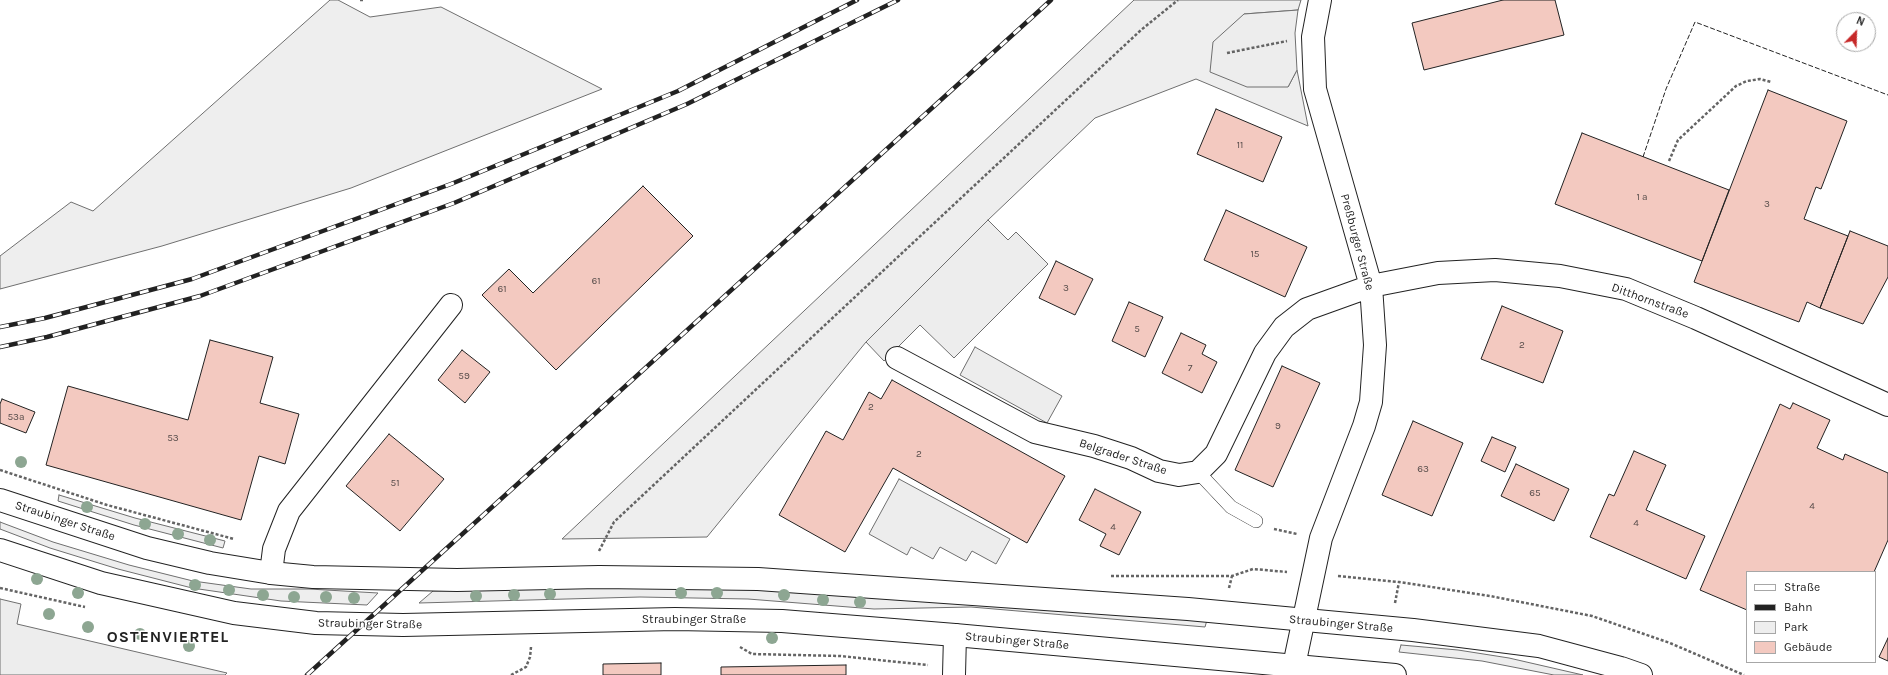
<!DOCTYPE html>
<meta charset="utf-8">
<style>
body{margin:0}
#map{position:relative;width:1888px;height:675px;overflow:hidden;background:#fff;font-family:Karla,sans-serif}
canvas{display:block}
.legend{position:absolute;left:1746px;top:571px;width:130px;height:92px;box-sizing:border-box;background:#fff;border:1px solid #a7a7a7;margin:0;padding:5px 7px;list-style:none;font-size:12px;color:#222}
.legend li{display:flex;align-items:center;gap:8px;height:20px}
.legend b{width:20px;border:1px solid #a7a7a7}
.north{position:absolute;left:1836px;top:12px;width:40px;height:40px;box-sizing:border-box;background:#fff;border:1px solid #a7a7a7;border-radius:50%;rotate:23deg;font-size:11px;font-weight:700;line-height:16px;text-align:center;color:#222}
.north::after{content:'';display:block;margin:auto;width:14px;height:18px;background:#c62828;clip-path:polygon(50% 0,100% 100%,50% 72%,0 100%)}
</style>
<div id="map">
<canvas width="1888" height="675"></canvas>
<ul class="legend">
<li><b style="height:5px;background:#fff"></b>Straße</li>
<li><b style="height:5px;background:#222"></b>Bahn</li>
<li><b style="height:11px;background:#eee"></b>Park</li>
<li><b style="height:11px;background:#f3c9c0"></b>Gebäude</li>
</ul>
<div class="north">N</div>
</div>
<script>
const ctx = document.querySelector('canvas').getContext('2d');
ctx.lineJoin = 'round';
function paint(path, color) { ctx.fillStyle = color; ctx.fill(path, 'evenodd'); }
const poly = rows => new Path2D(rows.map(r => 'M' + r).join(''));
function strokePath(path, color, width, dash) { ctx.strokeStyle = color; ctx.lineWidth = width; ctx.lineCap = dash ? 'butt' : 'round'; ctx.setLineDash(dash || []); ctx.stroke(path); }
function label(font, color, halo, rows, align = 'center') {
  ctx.font = font + ' Karla,sans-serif'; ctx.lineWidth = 3; ctx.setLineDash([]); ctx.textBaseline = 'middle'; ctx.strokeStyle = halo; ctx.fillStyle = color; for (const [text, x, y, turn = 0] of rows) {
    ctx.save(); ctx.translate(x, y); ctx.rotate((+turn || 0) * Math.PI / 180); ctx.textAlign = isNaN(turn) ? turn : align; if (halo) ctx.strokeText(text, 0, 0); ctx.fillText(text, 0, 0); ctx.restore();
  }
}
const green = poly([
 [330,0,338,0,370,17,441,7,602,89,351,188,162,246,0,289,0,256,71,202,93,211,330,0],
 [1134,0,1301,0,1298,10,1244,14,1288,87,1297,70,1308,126,1196,79,1095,118,988,220,866,342,707,537,562,539,1134,0],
 [59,495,135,518,225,541,223,548,134,525,58,501,59,495],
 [0,522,53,542,129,565,193,581,251,589,309,589,378,593,367,605,281,601,192,588,118,569,50,548,0,529,0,522],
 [621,587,778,589,1207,620,1205,627,971,607,874,609,748,599,640,597,419,603,433,591,621,587],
 [1401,645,1458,650,1509,658,1583,675,1554,675,1482,661,1399,652,1401,645]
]);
paint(green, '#eee');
strokePath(green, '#6f6f6f', 1);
const parking = poly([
 [1298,10,1295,33,1297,70,1288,87,1247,87,1210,72,1213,42,1244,14,1298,10],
 [988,220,1008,240,1016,232,1048,264,954,358,920,325,884,361,866,342,988,220],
 [975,347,1062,396,1047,423,960,375,975,347],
 [899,479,1010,539,996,564,972,551,966,561,940,547,933,559,911,547,907,555,869,534,899,479],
 [0,599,21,604,17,624,227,673,225,675,0,675,0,599]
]);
paint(parking, '#ededed');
strokePath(parking, '#6f6f6f', 1);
const building = poly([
 [1503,0,1555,0,1564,35,1424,70,1412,23,1503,0],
 [1768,90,1847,121,1821,189,1816,187,1804,219,1848,236,1820,308,1807,302,1799,322,1694,282,1768,90],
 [1216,109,1282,137,1263,182,1197,154,1216,109],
 [1582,133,1729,190,1702,261,1555,204,1582,133],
 [643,186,693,236,556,370,482,295,509,269,533,293,643,186],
 [1226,210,1307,247,1285,297,1204,260,1226,210],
 [1850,231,1888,246,1888,277,1863,324,1820,308,1850,231],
 [1056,261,1093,279,1075,315,1039,298,1056,261],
 [1129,302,1163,317,1145,357,1112,341,1129,302],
 [1502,306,1563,331,1543,383,1481,359,1502,306],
 [1181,333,1206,345,1202,354,1217,362,1202,393,1162,373,1181,333],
 [210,340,273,357,260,403,299,414,285,464,259,456,241,520,46,465,68,386,188,420,210,340],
 [462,350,490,372,465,403,438,380,462,350],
 [1282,366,1320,383,1273,487,1235,470,1282,366],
 [892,380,1065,476,1027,543,893,468,845,552,779,515,826,431,843,440,869,392,881,399,892,380],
 [2,399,35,412,26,433,0,423,0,404,2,399],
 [1793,403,1830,420,1817,448,1843,460,1845,454,1888,473,1888,540,1874,572,1747,572,1747,610,1700,590,1780,404,1790,409,1793,403],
 [1413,421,1463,443,1432,516,1382,495,1413,421],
 [389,434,444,479,400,531,346,486,389,434],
 [1492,437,1516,447,1505,472,1481,461,1492,437],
 [1634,451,1666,465,1646,510,1705,536,1686,579,1590,537,1609,494,1614,496,1634,451],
 [1516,464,1569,489,1554,521,1501,496,1516,464],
 [1095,489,1141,512,1119,555,1100,546,1106,534,1079,520,1095,489],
 [1888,638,1888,661,1879,657,1888,638],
 [661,663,661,675,603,675,603,664,661,663],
 [846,665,846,675,721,675,721,667,846,665]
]);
paint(building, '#f3c9c0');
strokePath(building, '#222', 1);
const lane = poly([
 [1198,472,1231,507,1256,521]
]);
const street = poly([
 [897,358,1035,432,1094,446,1131,458,1159,471,1179,475,1198,472,1216,454,1265,353,1284,327,1307,309,1371,286,1438,273,1495,270,1560,276,1626,289,1696,318,1888,405],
 [271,573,274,549,289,511,451,305],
 [954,675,955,635],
 [1292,675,1321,538,1364,426,1371,402,1375,345,1371,286,1315,89,1313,37,1320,0]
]);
const secondary = poly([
 [0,500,147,548,210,563,271,573,313,577,457,580,599,577,758,579,1188,609,1413,630,1539,646,1621,668,1641,675],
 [0,550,101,583,234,613,316,623,403,625,675,619,782,621,955,635,1395,675]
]);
strokePath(lane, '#222', 14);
strokePath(street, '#222', 24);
strokePath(secondary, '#222', 24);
strokePath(poly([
 [360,0,363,0],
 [1227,53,1287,41],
 [1669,161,1678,140,1736,86,1747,81,1760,79,1771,82],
 [0,470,107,505,234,539],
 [1274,529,1297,534],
 [599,551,614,522,1141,30,1178,0],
 [1111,576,1232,576,1253,569,1287,572],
 [1338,576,1399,582,1490,596,1592,616,1670,643,1744,675],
 [0,588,85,607],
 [1229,588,1232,576],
 [1395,603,1399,582],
 [740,647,752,654,840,656,928,665],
 [511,675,526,667,530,657,531,647]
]), '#646464', 2.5, [3, 2]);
strokePath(lane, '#fff', 13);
strokePath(street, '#fff', 22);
strokePath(secondary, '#fff', 22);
const rail = poly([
 [0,327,45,318,192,279,451,184,678,91,857,0],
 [0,347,47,337,200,296,454,203,687,104,898,0],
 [307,675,1051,0]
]);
strokePath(rail, '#222', 4.5);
strokePath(rail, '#fff', 3, [9]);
strokePath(poly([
 [1643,157,1666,89,1695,22,1888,95]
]), '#222', 1, [5, 2]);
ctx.fillStyle = '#8da692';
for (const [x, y] of [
 [21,462],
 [87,507],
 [145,524],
 [178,534],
 [210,540],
 [37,579],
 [195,585],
 [229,590],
 [78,593],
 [681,593],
 [717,593],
 [550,594],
 [263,595],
 [514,595],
 [784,595],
 [476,596],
 [294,597],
 [326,597],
 [354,598],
 [823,600],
 [860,602],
 [49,614],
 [88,627],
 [140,634],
 [772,638],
 [189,646]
]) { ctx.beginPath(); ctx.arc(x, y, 6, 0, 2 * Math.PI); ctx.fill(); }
label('10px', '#564c4a', null, [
 ["11",1240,145],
 ["1 a",1642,197],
 ["3",1767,204],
 ["15",1255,254],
 ["61",596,281],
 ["3",1066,288],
 ["61",502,289],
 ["5",1137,329],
 ["2",1522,345],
 ["7",1190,368],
 ["59",464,376],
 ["2",871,407],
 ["53a",16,417],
 ["9",1278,426],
 ["53",173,438],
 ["2",919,454],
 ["63",1423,469],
 ["51",395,483],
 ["65",1535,493],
 ["4",1812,506],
 ["4",1636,523],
 ["4",1113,527]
]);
label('12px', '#222', '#fff', [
 ["Preßburger Straße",1357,242,75],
 ["Ditthornstraße",1650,301,20],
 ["Belgrader Straße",1123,457,18],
 ["Straubinger Straße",65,521,18],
 ["Straubinger Straße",694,620],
 ["Straubinger Straße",370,624,1],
 ["Straubinger Straße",1341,624,5],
 ["Straubinger Straße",1017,641,5]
]);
ctx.letterSpacing = '1px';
label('bold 16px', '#222', '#fff', [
 ["OSTENVIERTEL",168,637]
]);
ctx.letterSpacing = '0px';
</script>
